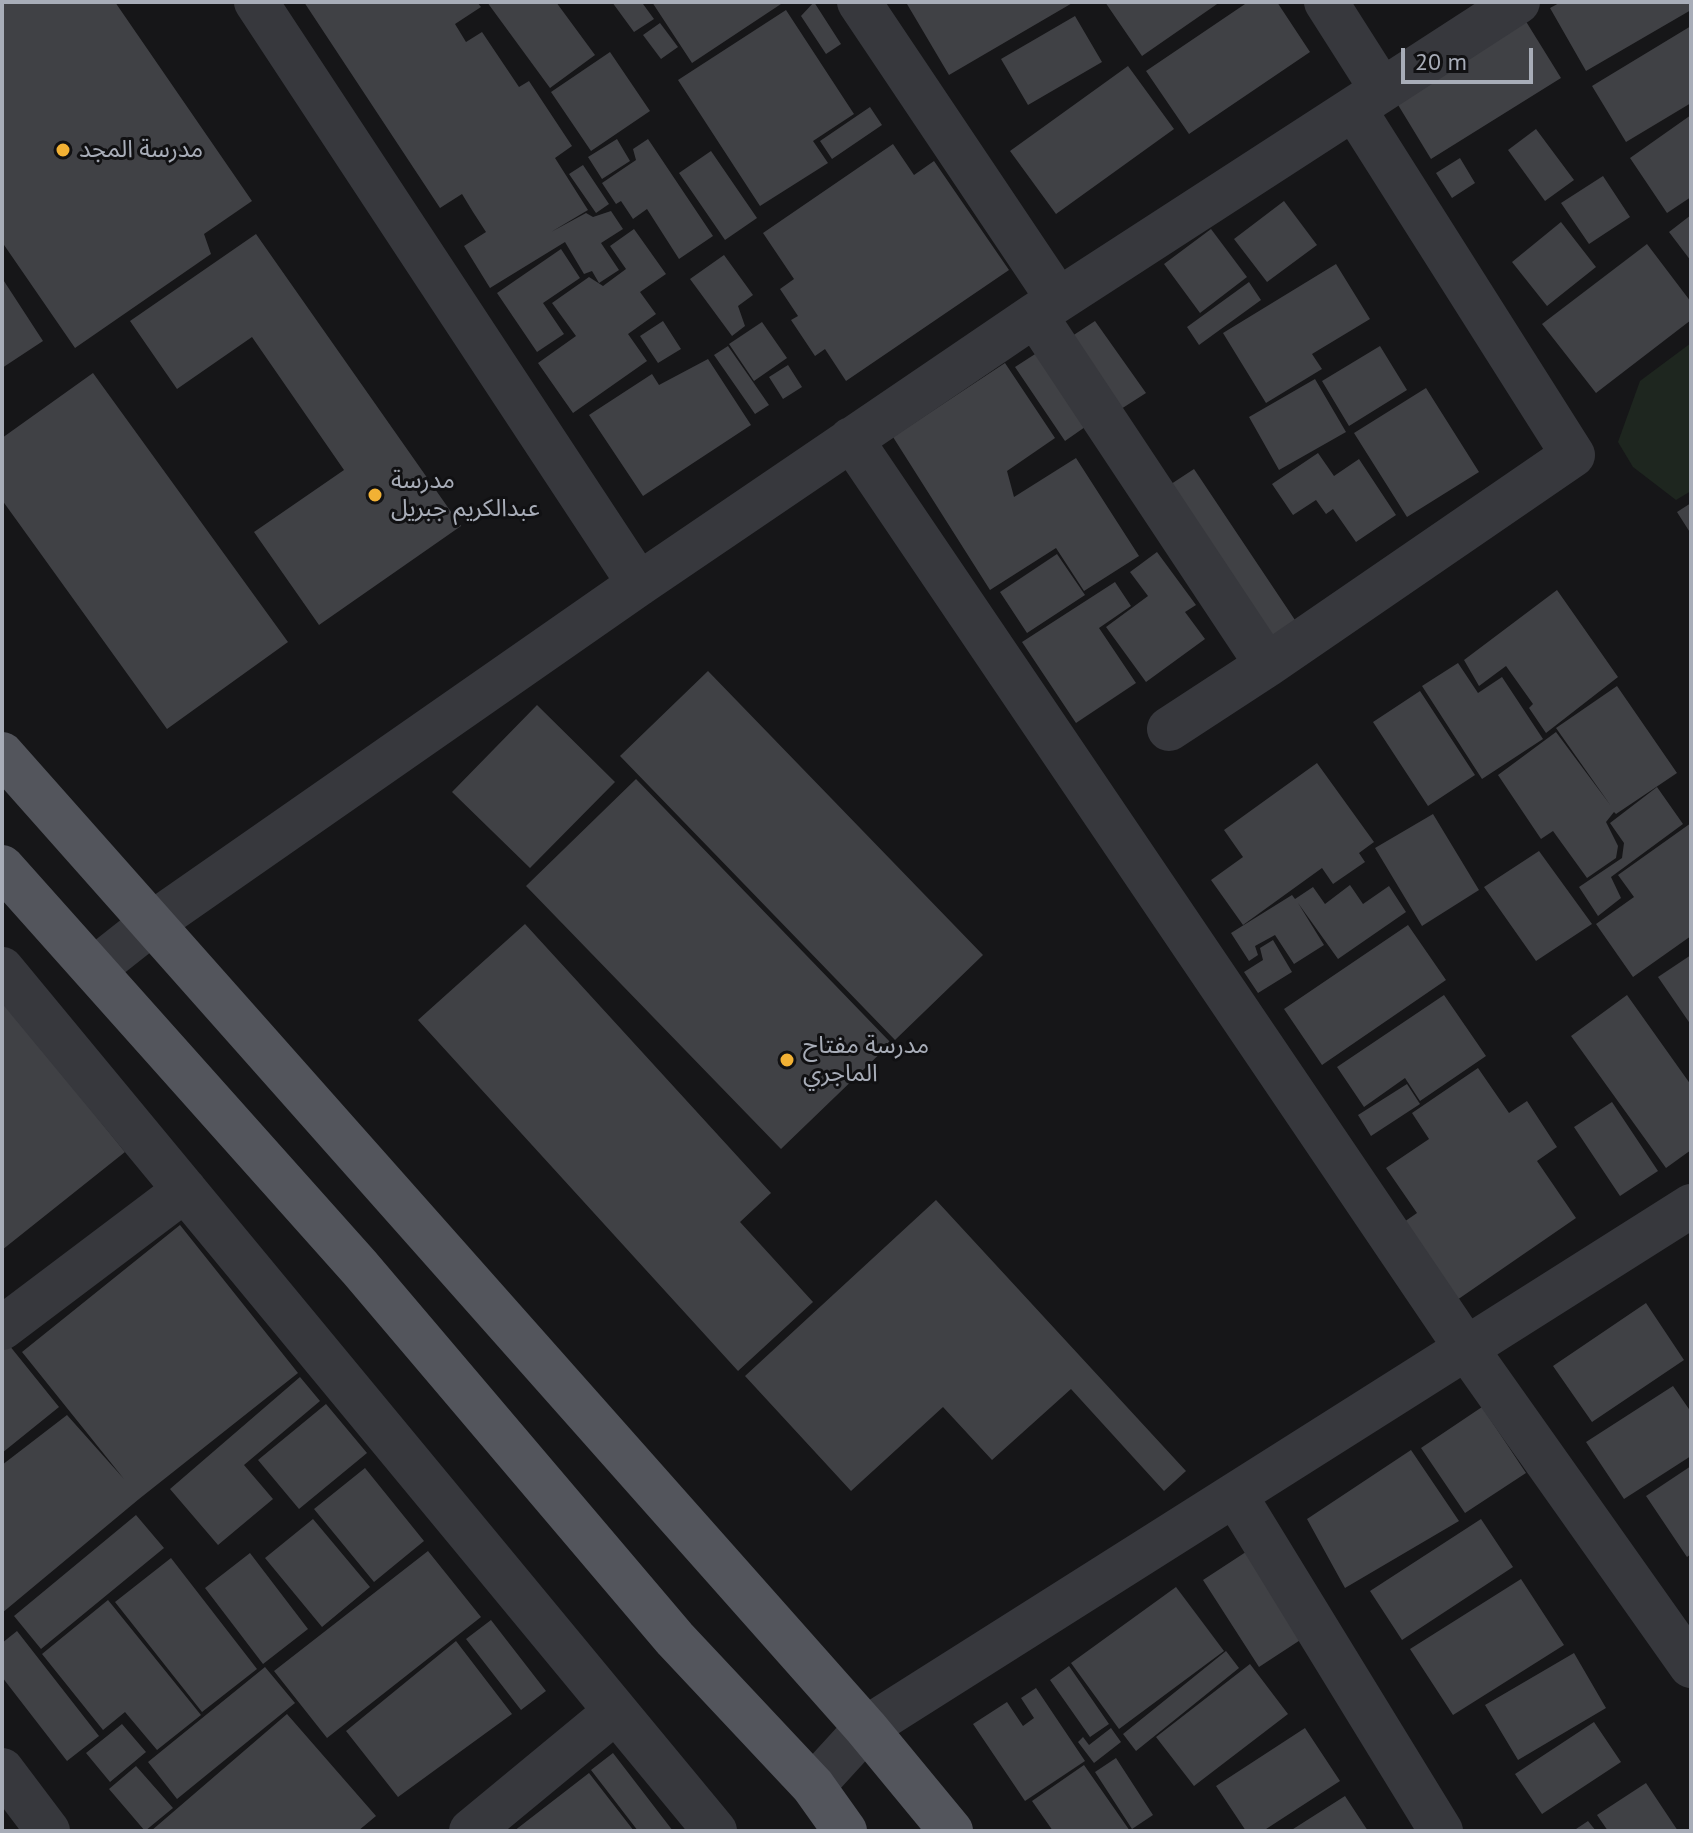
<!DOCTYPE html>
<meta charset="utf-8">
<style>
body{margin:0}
#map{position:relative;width:1693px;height:1833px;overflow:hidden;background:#161618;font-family:"PT Sans",sans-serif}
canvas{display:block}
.frame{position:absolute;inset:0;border:4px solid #a8adb8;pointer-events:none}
.scale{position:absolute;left:1401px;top:48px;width:132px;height:36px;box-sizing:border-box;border:4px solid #a8adb8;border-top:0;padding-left:10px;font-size:24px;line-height:28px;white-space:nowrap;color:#a8adb8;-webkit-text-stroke:6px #111113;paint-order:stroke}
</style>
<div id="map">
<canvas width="1693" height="1833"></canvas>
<div class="frame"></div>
<div class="scale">20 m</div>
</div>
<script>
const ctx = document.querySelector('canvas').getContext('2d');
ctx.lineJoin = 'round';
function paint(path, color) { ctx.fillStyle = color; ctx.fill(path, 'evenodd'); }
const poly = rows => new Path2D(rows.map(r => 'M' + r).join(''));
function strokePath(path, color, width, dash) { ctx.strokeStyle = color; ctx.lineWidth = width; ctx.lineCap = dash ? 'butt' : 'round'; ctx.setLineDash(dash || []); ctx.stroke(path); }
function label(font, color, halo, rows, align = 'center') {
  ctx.font = font + ' "PT Sans","Noto Sans Arabic",sans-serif'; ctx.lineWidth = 6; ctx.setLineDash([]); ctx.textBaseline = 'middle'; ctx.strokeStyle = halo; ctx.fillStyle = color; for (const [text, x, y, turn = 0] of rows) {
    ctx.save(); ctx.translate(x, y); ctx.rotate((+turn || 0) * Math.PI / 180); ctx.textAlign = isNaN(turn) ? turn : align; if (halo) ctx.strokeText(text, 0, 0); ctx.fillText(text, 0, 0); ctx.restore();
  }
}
paint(poly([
 [1691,343,1691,491,1676,500,1633,467,1618,442,1640,381]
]), '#1e261f');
paint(poly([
 [2,2,115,2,252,201,204,234,211,254,75,348,2,242],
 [304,2,477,2,481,7,455,24,466,42,482,32,519,87,529,81,572,146,555,158,588,210,551,232,586,213,593,217,611,211,623,229,601,243,619,270,599,283,592,271,584,274,565,242,490,288,464,246,486,232,473,212,462,194,440,208],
 [487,2,556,2,595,55,550,88],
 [612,2,645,2,643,4,654,19,634,32],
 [652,2,784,2,692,63],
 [814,2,841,44,826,54,801,16],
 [910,2,1074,2,949,75,907,4],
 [1105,2,1220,2,1142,56],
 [1248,2,1277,2,1310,52,1189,134,1146,71],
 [1561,2,1691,2,1691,10,1586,71,1550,8],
 [786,10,854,114,813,141,828,163,760,206,678,80],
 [1522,15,1561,78,1431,159,1392,95],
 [1075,16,1102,62,1028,105,1001,59],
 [660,23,678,47,661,59,643,35],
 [1691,26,1691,103,1626,142,1592,86],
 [610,52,650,111,591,151,551,92],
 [1128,66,1174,129,1056,214,1010,151],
 [870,107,882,125,832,159,820,141],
 [1691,115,1691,197,1667,213,1630,158],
 [1536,129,1574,180,1545,201,1508,150],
 [617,139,630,161,602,179,588,157],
 [648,139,713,236,679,259,647,209,633,219,621,201,616,204,602,183,636,160,633,149],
 [893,144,914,175,934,161,1009,270,846,381,825,349,815,356,791,320,798,316,780,289,794,279,763,233],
 [711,151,757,218,725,240,679,173],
 [1460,158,1475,183,1452,198,1436,173],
 [583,165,609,204,596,213,569,174],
 [1603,176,1630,217,1589,244,1561,203],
 [1284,201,1317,245,1267,282,1234,239],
 [1691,215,1691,261,1669,232],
 [1561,222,1596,267,1547,306,1512,262],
 [634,229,666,274,640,292,656,314,628,334,647,361,573,413,538,363,576,336,552,303,589,277,603,286,626,269,610,246],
 [1211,229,1247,277,1200,313,1164,264],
 [256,234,461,526,319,625,254,532,344,470,252,337,177,389,130,321],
 [1647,244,1691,302,1691,320,1596,393,1542,324],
 [561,249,580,278,543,303,564,334,537,352,497,293],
 [724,255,753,295,738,306,745,326,732,336,690,279],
 [1336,264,1370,319,1312,354,1322,369,1266,403,1223,333],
 [2,278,43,341,2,368],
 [1249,282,1261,300,1199,345,1187,327],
 [663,321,681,349,658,363,640,336],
 [1095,321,1146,393,1107,418,1060,344],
 [762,322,787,358,754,381,729,344],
 [728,346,769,405,755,414,714,355],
 [1380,346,1407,390,1349,426,1322,381],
 [1046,347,1095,420,1065,441,1015,367],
 [708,359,751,425,643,496,589,415,652,374,659,385],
 [1005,363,1055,438,1007,471,1014,497,1076,458,1139,556,1084,591,1056,548,990,590,893,437],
 [788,365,802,387,783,399,769,377],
 [93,373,288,642,167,729,2,500,2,438],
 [1315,379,1346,432,1279,470,1249,417],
 [1426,388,1479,472,1407,517,1354,433],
 [1318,453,1334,476,1359,459,1396,515,1356,542,1333,509,1326,514,1316,500,1293,515,1272,484],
 [1194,469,1301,629,1269,650,1162,490],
 [1691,503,1691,534,1677,512],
 [1157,552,1196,605,1185,612,1205,639,1146,682,1106,627,1148,596,1130,572],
 [1057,554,1085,595,1027,633,1000,592],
 [1115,582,1131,606,1099,628,1136,683,1076,723,1022,642],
 [1557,590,1618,677,1546,733,1529,708,1533,704,1506,666,1479,686,1464,660],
 [1458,663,1478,693,1502,677,1543,739,1482,779,1422,686],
 [708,671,983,955,895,1040,620,756],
 [1617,686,1677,773,1616,814,1614,812,1606,822,1618,846,1616,858,1587,878,1553,831,1541,839,1498,775,1556,732,1611,806,1556,728],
 [1420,691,1475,775,1428,806,1373,722],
 [537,705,615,782,530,868,452,792],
 [1317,763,1374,842,1359,853,1365,862,1333,884,1322,868,1243,925,1211,880,1243,857,1224,830],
 [636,779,891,1043,781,1149,526,886],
 [1657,787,1683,824,1611,877,1621,898,1598,916,1579,887,1622,858,1624,843,1610,823],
 [1433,814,1479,890,1422,926,1375,848],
 [1691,823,1691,936,1633,977,1596,924,1634,897,1618,875],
 [1539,851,1592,924,1536,961,1484,887],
 [1350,885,1363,904,1389,886,1406,912,1338,959,1298,903,1324,945,1294,964,1275,935,1255,946,1258,955,1249,961,1231,933,1292,895,1295,899,1313,887,1325,904],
 [525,924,771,1193,740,1222,813,1302,738,1371,418,1020],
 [1408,925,1446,980,1322,1065,1284,1009],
 [1273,940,1292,972,1258,993,1244,972,1263,960,1260,948],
 [1691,955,1691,1025,1658,977],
 [1444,995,1486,1056,1420,1101,1405,1078,1364,1107,1337,1067],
 [1627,995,1691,1085,1691,1150,1666,1168,1571,1036],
 [2,999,125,1152,2,1250],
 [1478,1068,1509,1113,1527,1101,1557,1147,1537,1161,1576,1218,1457,1300,1404,1222,1417,1213,1386,1168,1429,1139,1412,1113],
 [1407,1084,1420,1104,1371,1136,1358,1115],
 [1612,1102,1658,1171,1620,1196,1574,1127],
 [936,1200,1186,1471,1164,1491,1071,1389,992,1460,943,1407,851,1491,745,1376],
 [180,1225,298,1373,139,1499,2,1613,2,1465,67,1415,124,1479,22,1352],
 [1646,1303,1684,1360,1592,1422,1553,1366],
 [9,1345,59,1407,2,1453,2,1351],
 [300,1377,320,1401,244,1465,273,1499,218,1545,170,1489],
 [1673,1386,1691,1412,1691,1456,1624,1499,1586,1442],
 [326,1404,367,1453,299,1509,258,1460],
 [1482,1407,1526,1473,1465,1513,1421,1448],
 [1411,1450,1459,1521,1345,1588,1307,1519],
 [1691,1466,1691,1554,1687,1557,1646,1496],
 [365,1468,424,1541,374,1582,314,1509],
 [136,1515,164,1548,41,1649,14,1616],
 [313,1519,370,1587,322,1627,265,1558],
 [1481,1519,1513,1567,1402,1640,1370,1591],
 [1255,1546,1311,1633,1259,1667,1203,1580],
 [428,1551,481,1617,327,1738,274,1671],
 [250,1553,308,1629,263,1664,205,1588],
 [171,1558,257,1669,202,1712,115,1602],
 [1521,1579,1564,1645,1453,1715,1410,1649],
 [1176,1587,1224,1651,1119,1729,1071,1663],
 [108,1600,201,1715,157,1750,125,1712,103,1730,42,1654],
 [491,1620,546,1691,521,1710,466,1639],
 [17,1631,99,1736,67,1761,2,1677,2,1643],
 [456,1641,512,1714,398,1797,346,1731],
 [1226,1651,1239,1668,1136,1751,1123,1734],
 [1574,1653,1606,1708,1518,1760,1485,1705],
 [1250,1664,1288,1714,1194,1786,1156,1737],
 [1069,1666,1109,1724,1090,1737,1050,1680],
 [265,1667,295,1703,177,1799,148,1762],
 [1036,1688,1085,1761,1025,1801,973,1724,1007,1702,1023,1726,1034,1718,1021,1698],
 [287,1714,376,1816,358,1831,151,1831],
 [1594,1722,1621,1762,1542,1814,1515,1774],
 [122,1724,146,1752,110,1782,86,1753],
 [1111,1728,1121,1742,1094,1763,1078,1742,1083,1737,1089,1745],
 [1305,1728,1340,1781,1263,1831,1246,1831,1216,1786],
 [613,1753,673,1831,638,1831,591,1770],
 [1116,1758,1153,1815,1132,1829,1095,1772],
 [1084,1765,1130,1831,1053,1831,1032,1801],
 [136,1766,173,1808,145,1831,109,1789],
 [589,1773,634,1831,514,1831],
 [1646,1783,1678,1831,1608,1831,1597,1815],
 [1345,1796,1368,1831,1290,1831],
 [1588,1821,1596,1831,1573,1831]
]), '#404145');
strokePath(poly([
 [256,2,639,584],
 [859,2,1058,299],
 [1326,2,1382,90],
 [1035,315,1267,665],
 [851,439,1466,1348,1691,1666],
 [1169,729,1267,665,1573,455,1354,109],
 [2,969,715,1831],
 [94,969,151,924,639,584,1035,315,1518,2],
 [2,1328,185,1190],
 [1235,1495,1441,1831],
 [2,1770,48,1831],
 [813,1786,866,1728,1691,1206],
 [471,1831,615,1712]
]), '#37383d', 44);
strokePath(poly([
 [2,754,866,1728,951,1831],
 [2,867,360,1268,675,1639,813,1786,845,1831]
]), '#53555c', 44);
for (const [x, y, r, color] of [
 [63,150,8,"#f2b134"],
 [375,495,8,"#f2b134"],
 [787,1060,8,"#f2b134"]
]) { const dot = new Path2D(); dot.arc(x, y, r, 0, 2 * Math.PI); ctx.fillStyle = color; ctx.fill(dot); strokePath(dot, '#111113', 3); }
label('24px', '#a8adb8', '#111113', [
 ["مدرسة المجد",79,150],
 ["مدرسة",391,481],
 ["عبدالكريم جبريل",391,509],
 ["مدرسة مفتاح",803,1046],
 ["الماجري",803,1074]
], 'left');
</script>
